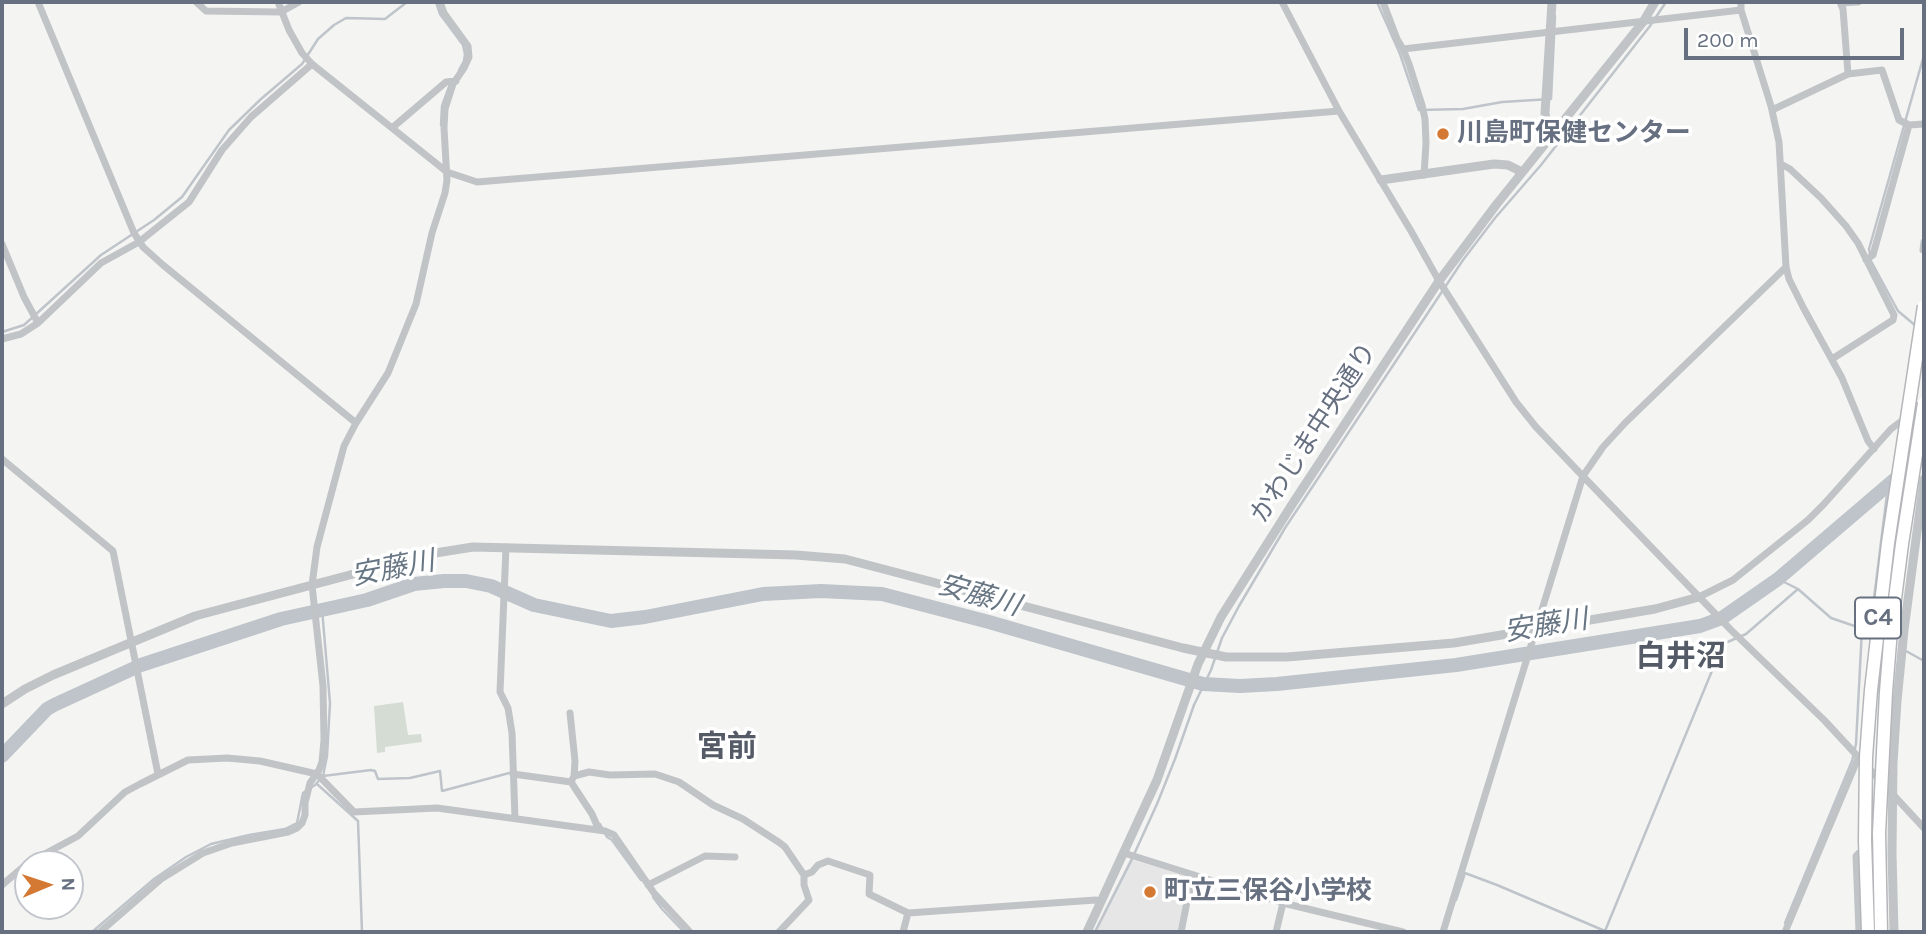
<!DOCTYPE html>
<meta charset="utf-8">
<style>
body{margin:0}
#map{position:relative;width:1926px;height:934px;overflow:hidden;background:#f4f5f2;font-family:Karla,sans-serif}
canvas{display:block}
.frame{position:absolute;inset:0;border:4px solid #677080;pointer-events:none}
.north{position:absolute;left:14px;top:850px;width:70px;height:70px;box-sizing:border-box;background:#fff;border:2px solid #c2c6cc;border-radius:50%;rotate:88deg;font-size:19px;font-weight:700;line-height:28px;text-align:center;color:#677080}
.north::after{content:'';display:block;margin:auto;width:24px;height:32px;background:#d47933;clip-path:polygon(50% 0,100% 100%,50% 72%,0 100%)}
.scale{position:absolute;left:1684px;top:28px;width:220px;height:32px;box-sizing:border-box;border:4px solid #677080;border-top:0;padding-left:9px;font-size:21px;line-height:24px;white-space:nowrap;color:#677080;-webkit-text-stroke:5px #fff;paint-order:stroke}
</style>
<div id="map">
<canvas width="1926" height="934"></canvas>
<div class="frame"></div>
<div class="north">N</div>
<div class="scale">200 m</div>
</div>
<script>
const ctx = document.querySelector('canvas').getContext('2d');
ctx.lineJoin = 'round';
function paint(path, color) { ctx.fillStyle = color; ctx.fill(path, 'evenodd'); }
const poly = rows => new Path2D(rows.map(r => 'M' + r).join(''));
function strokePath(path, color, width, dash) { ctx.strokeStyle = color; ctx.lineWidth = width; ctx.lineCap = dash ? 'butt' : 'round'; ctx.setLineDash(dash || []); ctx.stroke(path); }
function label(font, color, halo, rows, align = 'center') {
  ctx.font = font + ' Karla,"Noto Sans JP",sans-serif'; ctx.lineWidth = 7; ctx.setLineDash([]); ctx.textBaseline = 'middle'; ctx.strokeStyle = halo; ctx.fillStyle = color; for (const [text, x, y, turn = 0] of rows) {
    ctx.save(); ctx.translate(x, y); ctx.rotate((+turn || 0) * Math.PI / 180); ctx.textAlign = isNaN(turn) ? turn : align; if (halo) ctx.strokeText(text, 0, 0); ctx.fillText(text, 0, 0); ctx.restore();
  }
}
paint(poly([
 [1130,859,1189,877,1177,932,1093,932]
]), '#e5e6e5');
paint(poly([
 [403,702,408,735,421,734,422,742,385,747,385,752,377,753,374,706]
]), '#d5dcd3');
strokePath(poly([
 [436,2,440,14,463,45,465,54,464,61,459,70],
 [1377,2,1400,54,1419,110,1463,109,1502,102,1551,99,1555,16],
 [441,125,442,106,450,84],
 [1870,254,1869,249,1924,55],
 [1871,261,1898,311,1916,326],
 [2,332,24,325,101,255,154,220,182,197,229,130,261,99,302,64,318,39,334,25,346,18,385,19,407,2],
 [1778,579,1798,589,1831,618,1872,632],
 [1870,631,1888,486],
 [1906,651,1924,661],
 [323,776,371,770,375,771,378,779,410,778,440,771,442,791,513,772],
 [317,784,358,821,362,932],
 [600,824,607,837,612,840,641,880],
 [653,897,662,909,684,932],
 [1456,900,1465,873,1497,885,1605,931,1723,644,1746,634,1798,589],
 [1785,923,1852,761,1856,744,1862,629],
 [92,932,154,879,186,857,211,844,249,835,285,829,297,823,303,793,315,785,323,776,327,756,330,703,322,609],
 [1095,932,1131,861,1157,804,1175,759,1194,705,1211,670,1222,638,1239,606,1285,528,1463,260,1495,218,1541,165,1650,26,1666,2]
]), '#bec4ca', 2.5);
strokePath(poly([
 [2,756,47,709,54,705,141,665,281,619,367,600,414,584,444,581,466,581,491,586,534,605,611,621,645,617,763,594,821,591,882,594,989,622,1203,684,1240,686,1277,684,1456,665,1700,626,1722,618,1778,579,1908,468,1924,456]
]), '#bec4ca', 14);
strokePath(poly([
 [38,2,134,233,143,247,163,265,356,423],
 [196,2,206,11,281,12,299,2],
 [278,2,289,30,302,53,312,64,447,172,477,182,1339,111],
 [1282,2,1339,111,1411,231,1439,281,1516,402,1536,427,1576,469,1731,630,1825,721,1924,828],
 [1383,2,1397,39,1403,49,1409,64,1422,105,1425,119,1426,143,1424,175],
 [1741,2,1741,10,1771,106,1779,142,1786,267,1789,279,1804,309,1842,378,1868,441,1874,449],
 [1840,2,1843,9,1848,74],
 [1841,3,1858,2],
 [1403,49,1741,10],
 [1772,110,1848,74,1882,70,1899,120,1909,125,1924,124],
 [392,128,446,82,456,81],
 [1781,164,1790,169,1821,198,1846,226,1858,243,1894,315,1893,320,1832,359],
 [2,244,24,297,38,323],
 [1923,250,1924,242],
 [1866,260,1873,255,1909,125],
 [2,339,21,334,38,323,101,263,139,242,189,202,222,150,251,117,312,64],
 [2,459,113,551,158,774],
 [506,547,500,692,508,708,512,733,515,818],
 [1699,597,1733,580,1808,520,1824,504,1891,429,1923,405],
 [570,713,575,761,574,776],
 [513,774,571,782],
 [571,782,574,776,589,772,610,775,655,774,679,782,713,805,743,819,780,843,785,847,804,875,804,885,809,900,779,932],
 [571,782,592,814,599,830],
 [1124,853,1283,903,1403,932],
 [804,875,812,872,818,865,828,861,870,875,869,894,908,913,903,932],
 [2,885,28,863,78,836,125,792,140,784,188,760,227,758,260,761,317,774,354,812,437,808,605,831,614,835,654,893,690,932],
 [648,885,705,856,735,857],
 [908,913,1096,900,1101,902],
 [100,932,161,879,203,853,232,843,288,832,297,828,302,823,305,815,305,803,310,783,319,770,322,762,324,740,323,686,312,585,317,547,344,446,356,423,388,373,416,304,432,233,445,193,447,180,444,128,445,109,453,84,464,68,469,57,468,46,444,13,440,2],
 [1181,932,1188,897,1194,875],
 [1276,932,1283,903],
 [1443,932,1583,476,1603,447,1625,423,1786,267],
 [1785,932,1859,756],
 [1859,932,1856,856,1859,853,1867,853]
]), '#c1c4c7', 7);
strokePath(poly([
 [1552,2,1545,113,1547,125,1554,132],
 [1381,180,1494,164,1508,165,1522,172],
 [2,704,25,689,53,675,195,616,429,554,473,547,796,555,845,559,1183,648,1226,657,1287,657,1454,643,1655,609,1699,597],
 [1087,932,1157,780,1198,664,1221,617,1293,503,1439,281,1496,205,1643,22,1655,2],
 [1894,932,1892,853,1893,763,1897,701,1904,630,1924,479]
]), '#c1c4c7', 9);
const motorwayBridge = poly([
 [1868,932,1865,840,1866,757,1871,690,1888,543,1924,306],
 [1881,932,1879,833,1886,692,1891,630,1902,544,1924,403]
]);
strokePath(motorwayBridge, '#b4b6ba', 15, []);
strokePath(motorwayBridge, '#fff', 12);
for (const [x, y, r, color] of [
 [1443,134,7,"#d47933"],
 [1150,892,7,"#d47933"]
]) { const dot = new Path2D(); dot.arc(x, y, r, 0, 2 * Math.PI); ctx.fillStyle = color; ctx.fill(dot); strokePath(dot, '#fff', 2.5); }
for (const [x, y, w] of [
 [1878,618,46]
]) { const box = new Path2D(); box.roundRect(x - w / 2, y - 20.5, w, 41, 5); ctx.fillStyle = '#fff'; ctx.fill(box); strokePath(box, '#677080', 2); }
label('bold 24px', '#677080', null, [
 ["C4",1878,618]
]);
label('bold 26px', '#677080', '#fff', [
 ["川島町保健センター",1457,134],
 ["町立三保谷小学校",1164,892]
], 'left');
label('26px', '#677080', '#fff', [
 ["かわじま中央通り",1314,433,-57]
]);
label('italic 28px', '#687684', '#fff', [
 ["安藤川",393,569,-11],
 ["安藤川",979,596,16],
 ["安藤川",1546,626,-9]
]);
label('bold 30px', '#545a66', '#fff', [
 ["白井沼",1681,657],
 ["宮前",727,747]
]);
</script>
